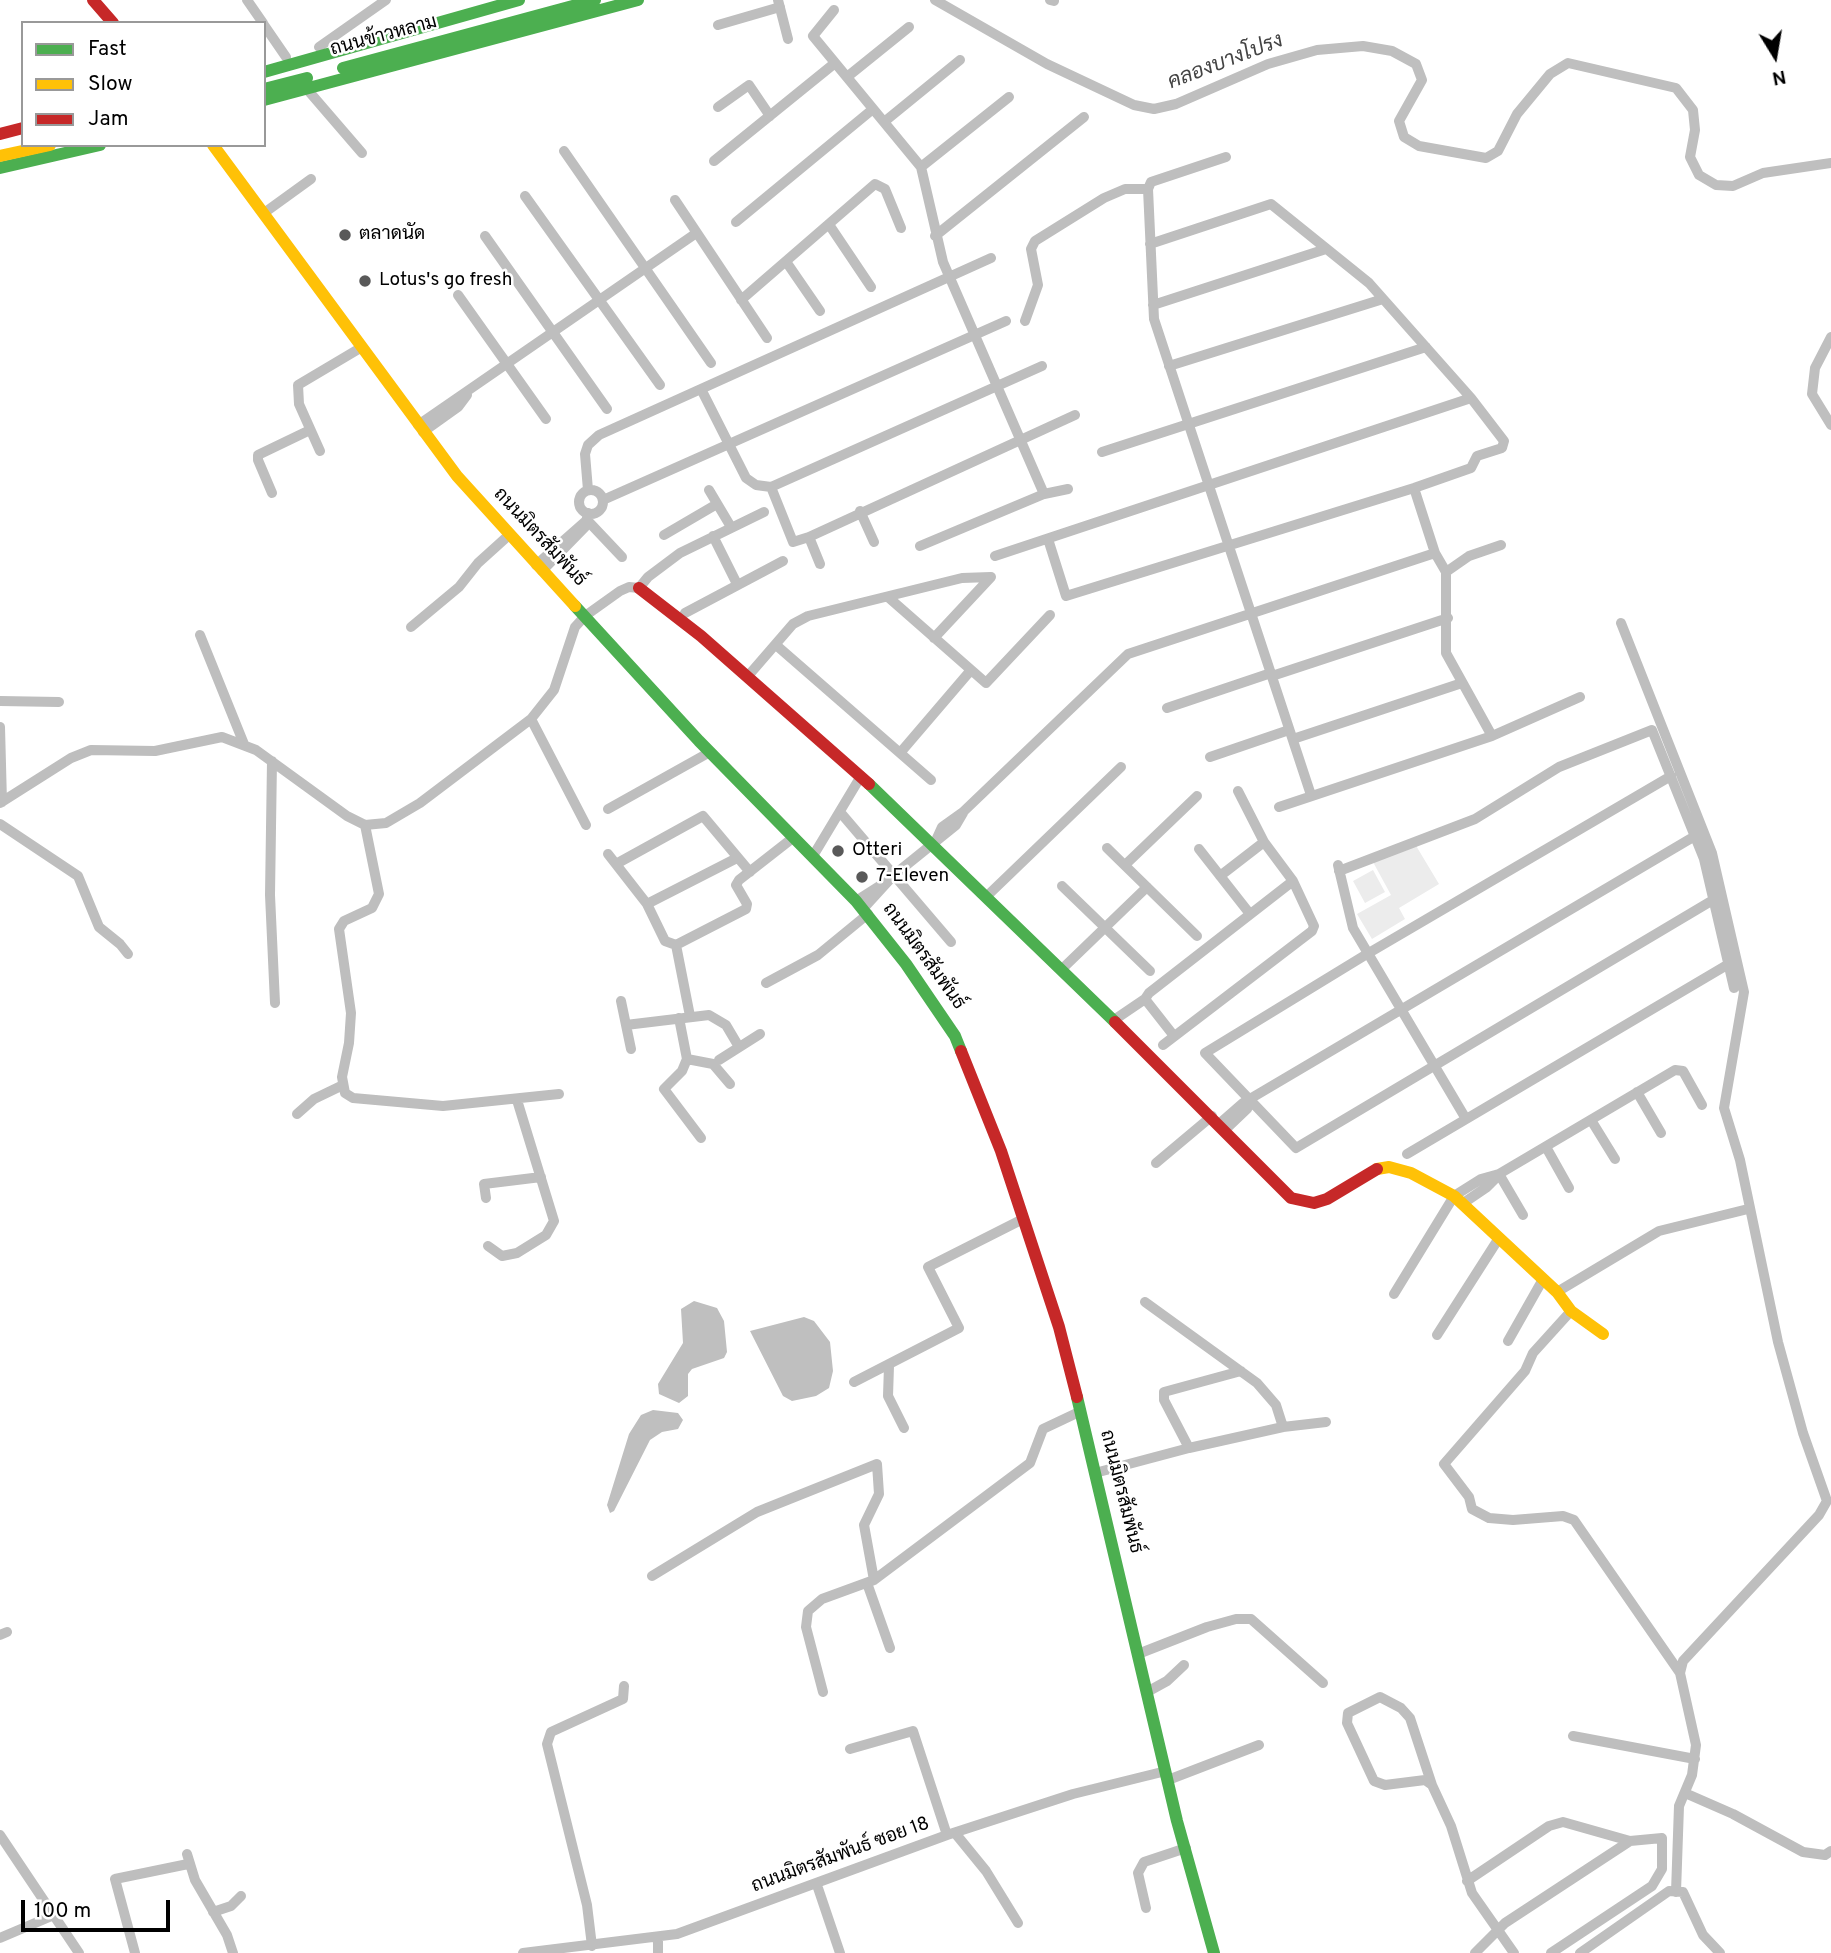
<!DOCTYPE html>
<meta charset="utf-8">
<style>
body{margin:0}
#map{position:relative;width:1831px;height:1953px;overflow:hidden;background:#fff;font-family:Overpass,sans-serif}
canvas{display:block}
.legend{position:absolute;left:21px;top:21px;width:245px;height:126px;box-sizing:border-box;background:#fff;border:2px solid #999;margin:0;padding:9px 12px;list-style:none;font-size:21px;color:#000}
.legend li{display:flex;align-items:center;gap:14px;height:35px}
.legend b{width:35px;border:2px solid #999}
.north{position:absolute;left:1740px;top:21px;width:70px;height:70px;-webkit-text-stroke:5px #fff;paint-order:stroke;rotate:169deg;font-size:19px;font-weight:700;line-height:28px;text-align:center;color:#000}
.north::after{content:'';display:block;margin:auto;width:24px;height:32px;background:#000;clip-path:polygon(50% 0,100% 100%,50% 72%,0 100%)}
.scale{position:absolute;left:21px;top:1900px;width:149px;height:32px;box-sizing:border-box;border:4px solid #000;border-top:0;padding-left:9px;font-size:21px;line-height:24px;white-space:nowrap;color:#000;-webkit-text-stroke:5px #fff;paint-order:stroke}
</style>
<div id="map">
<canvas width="1831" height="1953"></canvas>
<ul class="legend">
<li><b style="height:9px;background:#4caf50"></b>Fast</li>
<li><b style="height:9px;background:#ffc107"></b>Slow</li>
<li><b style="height:9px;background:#c62828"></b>Jam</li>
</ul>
<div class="north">N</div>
<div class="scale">100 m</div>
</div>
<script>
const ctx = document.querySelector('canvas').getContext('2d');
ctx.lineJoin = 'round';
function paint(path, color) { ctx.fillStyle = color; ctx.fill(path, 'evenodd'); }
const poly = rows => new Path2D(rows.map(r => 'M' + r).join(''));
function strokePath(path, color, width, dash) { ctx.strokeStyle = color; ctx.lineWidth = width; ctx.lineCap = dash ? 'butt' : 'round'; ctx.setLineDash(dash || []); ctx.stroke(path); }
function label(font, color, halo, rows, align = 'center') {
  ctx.font = font + ' Overpass,Sarabun,sans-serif'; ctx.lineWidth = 5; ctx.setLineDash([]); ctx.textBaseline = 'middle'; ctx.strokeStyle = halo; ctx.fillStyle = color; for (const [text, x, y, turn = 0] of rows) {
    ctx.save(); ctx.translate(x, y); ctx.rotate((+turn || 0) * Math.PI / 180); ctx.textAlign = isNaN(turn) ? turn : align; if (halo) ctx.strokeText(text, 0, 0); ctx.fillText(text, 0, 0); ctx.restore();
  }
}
paint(poly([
 [1415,844,1439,884,1399,908,1405,919,1372,939,1357,914,1391,895,1373,862],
 [1373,870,1385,892,1365,903,1353,881]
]), '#ececec');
paint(poly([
 [694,1301,717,1308,724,1321,727,1352,724,1358,692,1369,688,1374,688,1396,679,1403,659,1394,658,1384,683,1343,681,1309],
 [804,1317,814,1321,830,1342,833,1371,829,1388,816,1396,792,1401,783,1396,750,1331],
 [653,1410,678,1413,683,1420,678,1429,662,1432,650,1440,614,1511,610,1513,607,1505,629,1434,641,1415]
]), '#bfbfbf');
strokePath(poly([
 [935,0,1047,64,1134,105,1154,109,1176,104,1268,64,1317,50,1363,46,1392,51,1416,64,1422,80,1399,121,1404,137,1419,146,1486,158,1498,151,1517,114,1550,74,1568,63,1676,88,1693,110,1695,130,1690,157,1699,175,1716,185,1733,186,1763,173,1831,163],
 [1831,337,1815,368,1812,394,1831,425]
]), '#bfbfbf', 10);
strokePath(poly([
 [247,0,263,23],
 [778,0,788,39],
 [1050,0,1054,1],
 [834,10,813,36,921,167,943,262,1044,494],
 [264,25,286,57],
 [718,25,780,7],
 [319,47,386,0],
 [847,77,909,27],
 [306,88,362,153],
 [718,107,749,85,770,116],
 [884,122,960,60],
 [564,151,711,363],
 [1226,157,1151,182,1148,189,1154,319,1311,795],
 [714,161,835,63],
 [921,167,1009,97],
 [525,196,660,385],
 [675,200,767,338],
 [264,213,311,179],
 [736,222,873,109],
 [830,226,871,287],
 [485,236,607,409],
 [935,236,1084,117],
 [787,263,820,311],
 [458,295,546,419],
 [741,300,875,184,885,189,901,228],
 [1153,305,1326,249],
 [1025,321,1038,285,1031,249,1035,241,1104,198,1125,189,1148,189],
 [1169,366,1383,299],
 [701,389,746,478,756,485,771,487,1042,366],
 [418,425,695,234],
 [423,432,458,407,467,395],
 [320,451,299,404,298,385,362,347],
 [1102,452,1426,347],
 [771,487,793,542,809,537,1075,415],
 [1414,488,1435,553,1446,572,1446,653,1492,736],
 [588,490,585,454,588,445,599,435,991,258],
 [709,490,731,527],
 '579 502a12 12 0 1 1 24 0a12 12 0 1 1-24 0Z',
 [272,493,258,460,258,455,310,430],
 [603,500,1006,321],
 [860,511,874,542],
 [587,520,622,557],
 [664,535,717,504],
 [713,536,737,584],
 [809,537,820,564],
 [1048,539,1066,596,1414,488,1471,468,1477,456,1502,448,1504,441,1471,398,1369,283,1271,204,1150,244],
 [920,546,1044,494,1068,489],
 [995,556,1471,398],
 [536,565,587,520],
 [542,571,585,527,588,513],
 [1446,572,1469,556,1501,545],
 [888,597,986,683,1050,615],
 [685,613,783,561],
 [1621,623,1712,853,1744,992,1724,1108,1740,1160,1778,1342,1803,1433,1827,1501,1819,1515,1683,1661,1680,1673],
 [411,627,459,587,478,563,509,535],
 [200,635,244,744],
 [934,638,991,577],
 [776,645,931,780],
 [748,676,793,624,808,616,962,578,991,577],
 [1272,676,1448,618],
 [0,701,59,702],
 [1167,708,1271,673],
 [531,719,586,825],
 [0,727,2,802],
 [1293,739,1462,683],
 [900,753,971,670],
 [1210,757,1289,730],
 [272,761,270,895,275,1003],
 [1671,776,1367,954,1205,1053,1296,1148,1713,900],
 [0,803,71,758,91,750,155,751,222,737,256,750,347,816,365,825,386,823,420,803,531,719,554,690,575,627,585,616,620,591,629,587,639,588,648,577,680,553,764,512],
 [1279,807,1492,736,1580,697],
 [608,809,710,752],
 [840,812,951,942],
 [0,824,78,876,99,927,120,944,128,954],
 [365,825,379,894,372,908,344,921,339,929,351,1013,349,1043,342,1077,345,1093,353,1098,443,1106,559,1094],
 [937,838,942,827,963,812,1128,654,1435,553],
 [1107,848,1197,936],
 [1199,849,1250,914],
 [608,854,647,904,665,941,676,945,746,909,747,904,736,885,739,880,794,837],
 [813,856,861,776],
 [616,864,703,816,750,872],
 [1125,865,1197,796],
 [1338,865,1353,928,1466,1119],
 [1339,871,1475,819,1559,767,1652,730,1704,859,1734,988],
 [1220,876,1264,842],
 [1062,886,1150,971],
 [987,896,1121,767],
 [856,901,889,880],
 [647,904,737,858],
 [863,909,894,875,956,825,963,813],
 [676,945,690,1016],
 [1062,969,1147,887],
 [766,983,818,955,868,914],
 [621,1001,631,1049],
 [679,1018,687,1059,682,1071,664,1089,701,1138],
 [1114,1020,1145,999],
 [626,1025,709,1015,726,1025,739,1047],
 [1174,1036,1145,999,1149,993,1293,881],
 [1163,1045,1312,931,1314,926,1293,881,1264,842,1238,791],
 [687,1059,713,1064,730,1084],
 [719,1060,760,1034],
 [1637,1092,1661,1133],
 [297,1114,314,1099,341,1086],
 [1591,1120,1615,1159],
 [1219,1124,1243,1103,1695,836],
 [1225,1130,1247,1109,1251,1101],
 [1546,1147,1569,1188],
 [1407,1154,1727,965],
 [1156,1163,1212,1116],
 [1499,1174,1523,1215],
 [486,1198,484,1184,541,1177],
 [1462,1204,1487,1187,1499,1175],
 [488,1246,502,1256,517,1253,546,1235,554,1221,517,1100],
 [1557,1292,1659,1231,1748,1209],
 [1394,1294,1454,1196,1481,1179,1499,1174,1675,1070,1683,1071,1702,1105],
 [1145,1302,1257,1383,1276,1405,1283,1427],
 [1571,1311,1533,1353,1525,1371,1444,1464,1469,1497,1472,1509,1489,1518,1513,1520,1563,1516,1574,1520,1680,1673,1696,1745,1692,1775,1679,1806,1676,1892],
 [1437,1335,1499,1238],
 [1508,1341,1542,1281],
 [889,1366,888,1396,904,1428],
 [854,1382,959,1328,928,1267,1023,1219],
 [1189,1448,1164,1400,1164,1392,1241,1371],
 [1095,1473,1189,1448,1283,1427,1326,1422],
 [652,1576,757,1512,877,1464,879,1494,864,1525,874,1580],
 [867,1583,890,1648],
 [0,1635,7,1632],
 [1138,1654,1207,1627,1236,1619,1251,1619,1323,1683],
 [823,1692,806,1627,808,1611,822,1599,874,1580,1030,1463,1043,1429,1079,1412],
 [1147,1692,1167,1681,1184,1665],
 [1573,1736,1695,1759],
 [850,1749,913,1731,947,1835],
 [1168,1780,1259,1745],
 [1432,1785,1410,1718,1401,1708,1380,1697,1348,1713,1347,1723,1374,1781,1385,1785,1425,1780,1432,1785,1451,1826,1472,1893,1514,1953],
 [1685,1793,1733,1814,1803,1852,1825,1855,1831,1851],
 [955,1833,986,1871,1018,1923],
 [0,1835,79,1953],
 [187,1854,195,1880,227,1935,233,1953],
 [1467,1881,1549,1826,1563,1822,1630,1841,1662,1838,1662,1869,1652,1886,1551,1953],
 [817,1885,840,1953],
 [1146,1908,1138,1873,1144,1862,1186,1848],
 [213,1912,231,1906,241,1896],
 [0,1938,54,1915],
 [592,1946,587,1905,547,1744,551,1732,623,1699,624,1686],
 [135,1953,115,1879,188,1864],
 [523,1953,677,1934,947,1835,1073,1794,1166,1771],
 [658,1953,658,1938],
 [1475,1953,1505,1923,1630,1841],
 [1580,1953,1669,1891,1683,1892,1703,1935,1720,1953]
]), '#bebebe', 10);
strokePath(poly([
 [343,68,595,0],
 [264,72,519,0],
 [264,89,307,78],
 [264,100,638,0],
 [0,168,100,145],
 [575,606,699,741,856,901,906,964,955,1036,961,1051],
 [869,784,1115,1022],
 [1077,1397,1177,1821,1214,1953]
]), '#4caf50', 12);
strokePath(poly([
 [213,145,457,476,575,606],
 [0,156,50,145],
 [1377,1169,1389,1167,1411,1173,1454,1196,1557,1292,1571,1311,1603,1334]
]), '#ffc107', 12);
strokePath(poly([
 [93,0,113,23],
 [0,134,23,128],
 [639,588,701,636,869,784],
 [1115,1022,1291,1198,1314,1203,1327,1199,1377,1169],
 [961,1051,1001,1151,1059,1327,1077,1397]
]), '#c62828', 12);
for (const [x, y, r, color] of [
 [345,235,7,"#595959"],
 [365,281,7,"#595959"],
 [838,851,7,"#595959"],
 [862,877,7,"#595959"]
]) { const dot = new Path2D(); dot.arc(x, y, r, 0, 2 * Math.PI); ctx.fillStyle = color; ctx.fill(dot); strokePath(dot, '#fff', 2.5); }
label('19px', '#000', '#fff', [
 ["ถนนข้าวหลาม",384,37,-15],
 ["ถนนมิตรสัมพันธ์",539,538,47],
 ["ถนนมิตรสัมพันธ์",923,957,54],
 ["ถนนมิตรสัมพันธ์",1120,1492,76],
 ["ถนนมิตรสัมพันธ์ ซอย 18",841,1856,-20]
]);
label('19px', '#000', '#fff', [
 ["ตลาดนัด",359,235],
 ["Lotus's go fresh",379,281],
 ["Otteri",852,851],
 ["7-Eleven",876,877]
], 'left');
label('italic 21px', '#444', '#fff', [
 ["คลองบางโปรง",1226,63,-21]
]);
</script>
